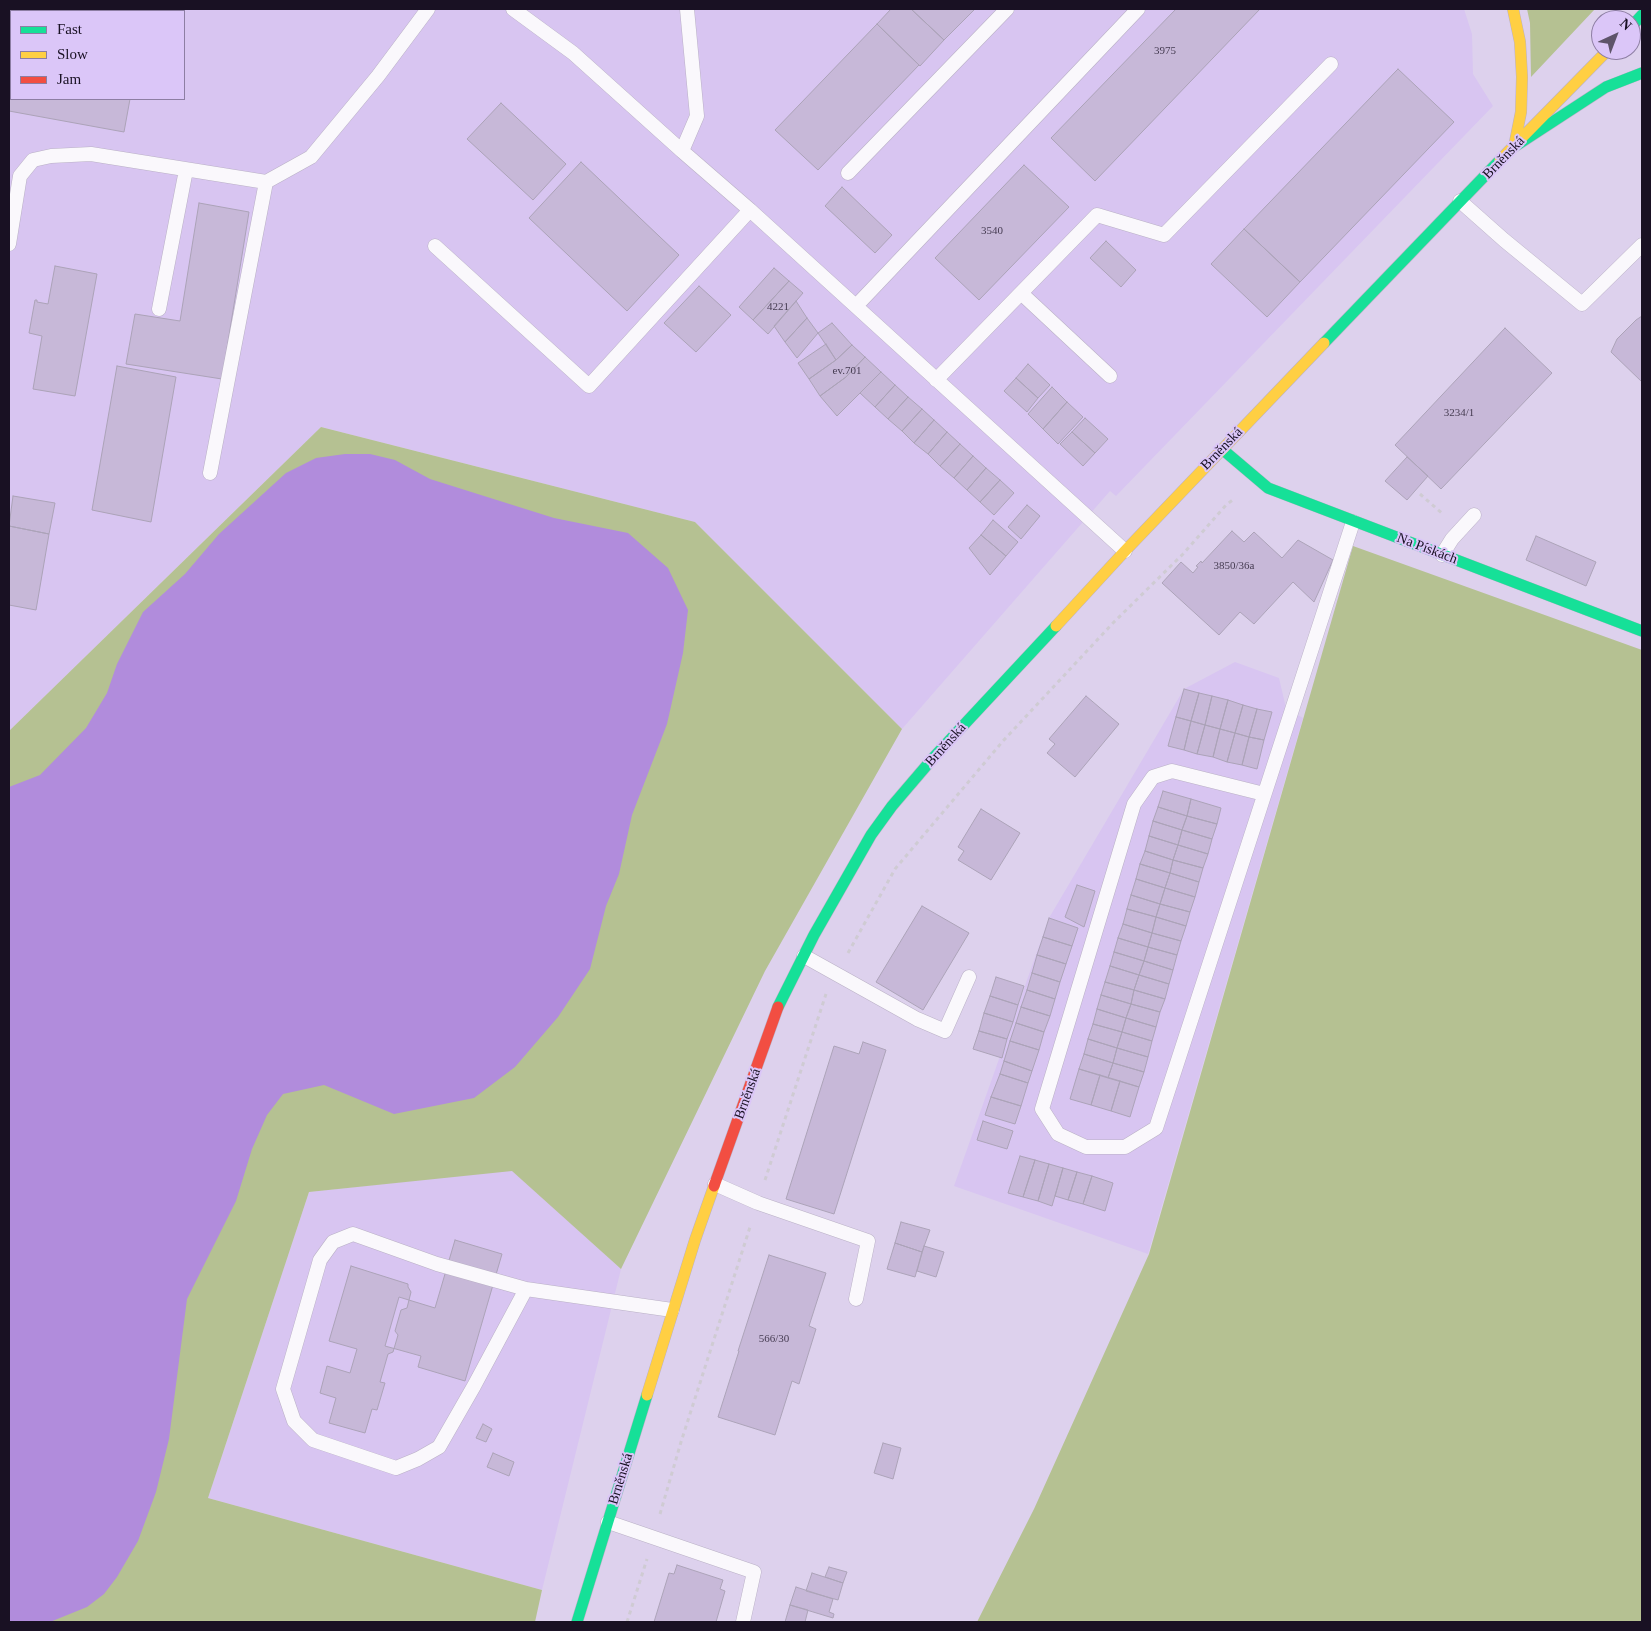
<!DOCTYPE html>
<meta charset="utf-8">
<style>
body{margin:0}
#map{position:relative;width:1651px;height:1631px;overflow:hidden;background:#ddd1ed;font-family:Georgia,serif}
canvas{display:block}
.frame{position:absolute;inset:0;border:10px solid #191123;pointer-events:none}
.legend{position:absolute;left:10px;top:10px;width:175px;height:90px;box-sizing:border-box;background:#dbc6f8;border:1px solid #8d7ea3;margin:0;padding:6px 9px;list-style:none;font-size:15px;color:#191123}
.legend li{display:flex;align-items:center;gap:10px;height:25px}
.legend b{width:25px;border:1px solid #8d7ea3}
.north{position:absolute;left:1591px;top:10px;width:50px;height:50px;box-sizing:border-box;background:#dbc6f8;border:1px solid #8d7ea3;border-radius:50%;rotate:43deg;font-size:14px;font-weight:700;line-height:20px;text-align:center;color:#191123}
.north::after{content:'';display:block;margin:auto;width:18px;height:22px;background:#5e546a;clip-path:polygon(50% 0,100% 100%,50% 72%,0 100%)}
</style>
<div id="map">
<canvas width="1651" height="1631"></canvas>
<div class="frame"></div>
<ul class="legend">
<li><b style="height:6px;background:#16e098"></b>Fast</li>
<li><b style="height:6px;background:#ffcf43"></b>Slow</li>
<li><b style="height:6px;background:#f24e42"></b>Jam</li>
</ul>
<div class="north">N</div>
</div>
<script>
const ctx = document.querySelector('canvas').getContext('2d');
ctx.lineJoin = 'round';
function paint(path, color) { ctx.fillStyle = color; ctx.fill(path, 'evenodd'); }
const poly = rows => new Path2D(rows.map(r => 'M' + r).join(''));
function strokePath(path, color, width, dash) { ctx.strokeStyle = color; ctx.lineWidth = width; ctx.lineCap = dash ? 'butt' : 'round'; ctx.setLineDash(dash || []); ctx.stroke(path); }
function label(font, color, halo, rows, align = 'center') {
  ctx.font = font + ' Georgia,serif'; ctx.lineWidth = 4; ctx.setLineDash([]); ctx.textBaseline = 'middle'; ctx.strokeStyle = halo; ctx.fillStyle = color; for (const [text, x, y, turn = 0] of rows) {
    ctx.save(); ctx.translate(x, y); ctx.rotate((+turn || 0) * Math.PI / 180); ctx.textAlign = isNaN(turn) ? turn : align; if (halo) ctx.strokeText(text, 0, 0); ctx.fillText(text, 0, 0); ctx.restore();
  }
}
paint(poly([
 [9,9,1464,9,1472,34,1473,74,1493,106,1116,496,1110,491,902,729,695,522,321,427,9,731],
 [11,11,184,11,184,99,11,99],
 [1235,662,1279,678,1286,708,1303,718,1148,1254,954,1186,1049,918,1184,689],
 [512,1170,621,1269,542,1590,208,1498,309,1192]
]), '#d8c5f1');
paint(poly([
 [1527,9,1595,9,1531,77,1530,23],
 [321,427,695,522,902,729,765,971,621,1269,512,1171,309,1192,208,1498,542,1590,535,1622,9,1622,9,731],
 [1353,546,1642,650,1642,1622,977,1622,1034,1509,1149,1254]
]), '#b5c192');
paint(poly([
 [345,454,370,454,395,460,430,479,554,518,628,533,668,568,688,610,683,653,667,724,632,815,619,874,606,906,590,969,558,1017,515,1067,474,1098,394,1114,324,1085,283,1094,267,1115,252,1149,236,1201,187,1299,169,1439,156,1492,138,1541,117,1577,104,1594,87,1607,50,1622,9,1622,9,787,40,775,86,728,107,693,117,664,143,612,185,574,219,534,286,473,316,458]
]), '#b18cdc');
const building = poly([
 [9,9,146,9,145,11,11,11,11,99,130,99,124,132,9,111,9,9],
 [891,9,911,9,944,40,920,66,877,24,891,9],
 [911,9,975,9,944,40,911,9],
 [1176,9,1260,9,1095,181,1051,138,1176,9],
 [877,24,919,65,818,170,775,130,877,24],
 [1398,69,1454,122,1300,282,1244,229,1398,69],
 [501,103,566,164,533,200,467,139,501,103],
 [581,162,679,255,627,311,529,218,581,162],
 [1024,165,1069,207,979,300,935,258,1024,165],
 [842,187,892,235,875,253,825,206,842,187],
 [199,203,249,212,222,379,126,364,135,314,180,321,199,203],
 [1244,229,1300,282,1267,317,1211,264,1244,229],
 [1106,241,1136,270,1121,287,1090,258,1106,241],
 [55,266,97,274,75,396,33,389,42,336,29,333,35,300,37,300,37,302,48,304,55,266],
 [774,268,789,281,753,320,739,307,774,268],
 [789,281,803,293,768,334,753,320,789,281],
 [699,286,731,315,696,352,664,323,699,286],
 [796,301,807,318,785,342,774,326,796,301],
 [1642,316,1642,382,1611,352,1617,339,1636,320,1642,316],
 [807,318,818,333,797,358,785,342,807,318],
 [832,323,852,345,836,360,818,333,832,323],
 [1505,328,1552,373,1441,489,1395,445,1505,328],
 [826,344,836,360,809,379,798,363,826,344],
 [852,345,865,357,846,377,820,396,809,379,836,360,852,345],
 [865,357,881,372,837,416,820,396,846,377,865,357],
 [1028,364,1050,385,1038,398,1016,378,1028,364],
 [117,366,176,377,151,522,92,510,117,366],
 [881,372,895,385,875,407,860,393,881,372],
 [1016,378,1038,398,1027,412,1004,391,1016,378],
 [895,385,908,397,888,419,875,407,895,385],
 [1052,387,1067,402,1043,429,1028,414,1052,387],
 [908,397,922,409,902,431,888,419,908,397],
 [1067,402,1083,417,1058,444,1043,429,1067,402],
 [922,409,934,420,914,443,902,431,922,409],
 [1085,418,1108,439,1095,453,1072,432,1085,418],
 [934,420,947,432,928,454,914,443,934,420],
 [947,432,960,444,940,466,928,454,947,432],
 [1072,432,1095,453,1083,466,1060,444,1072,432],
 [960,444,973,456,954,478,940,466,960,444],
 [973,456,986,468,967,490,954,478,973,456],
 [1407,457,1428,476,1407,500,1385,481,1407,457],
 [986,468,1000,480,980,502,967,490,986,468],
 [1000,480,1014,493,994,515,980,502,1000,480],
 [13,496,55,503,49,534,9,526,13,496],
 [1027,505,1040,516,1021,539,1008,527,1027,505],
 [993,520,1018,542,1006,556,981,535,993,520],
 [9,526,49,534,36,610,9,605,9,526],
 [1232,531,1244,542,1254,532,1282,558,1298,540,1333,560,1314,602,1293,582,1254,624,1240,612,1219,635,1162,583,1181,562,1193,573,1198,567,1196,566,1201,561,1202,563,1232,531],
 [981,535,1006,556,990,575,969,548,981,535],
 [1536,536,1596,562,1586,586,1526,560,1536,536],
 [1184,689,1199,693,1191,721,1176,717,1184,689],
 [1199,693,1212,696,1205,725,1191,721,1199,693],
 [1086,696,1119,724,1075,777,1047,753,1055,744,1049,739,1086,696],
 [1212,696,1228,700,1220,729,1205,725,1212,696],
 [1228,700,1243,705,1235,733,1220,729,1228,700],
 [1243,705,1257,709,1249,737,1235,733,1243,705],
 [1257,709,1272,712,1264,740,1249,737,1257,709],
 [1176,717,1191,721,1184,750,1168,746,1176,717],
 [1191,721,1205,725,1197,754,1184,750,1191,721],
 [1205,725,1220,729,1213,757,1197,754,1205,725],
 [1220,729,1235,733,1227,762,1213,757,1220,729],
 [1235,733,1249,737,1242,765,1227,762,1235,733],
 [1249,737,1264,740,1257,769,1242,765,1249,737],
 [1163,791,1191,799,1187,816,1158,807,1163,791],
 [1191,799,1221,808,1217,824,1187,816,1191,799],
 [1158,807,1187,816,1182,830,1153,821,1158,807],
 [981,809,1020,833,991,880,958,860,964,851,958,847,981,809],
 [1187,816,1217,824,1212,839,1182,830,1187,816],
 [1153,821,1182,830,1178,845,1149,836,1153,821],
 [1182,830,1212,839,1208,854,1178,845,1182,830],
 [1149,836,1178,845,1173,860,1145,851,1149,836],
 [1178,845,1208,854,1203,868,1173,860,1178,845],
 [1145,851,1173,860,1170,873,1140,864,1145,851],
 [1173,860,1203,868,1199,882,1170,873,1173,860],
 [1140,864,1170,873,1165,888,1136,879,1140,864],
 [1170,873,1199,882,1195,897,1165,888,1170,873],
 [1136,879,1165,888,1160,904,1131,895,1136,879],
 [1077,885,1095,891,1084,927,1065,917,1077,885],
 [1165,888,1195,897,1190,912,1160,904,1165,888],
 [1131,895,1160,904,1156,917,1127,909,1131,895],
 [1160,904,1190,912,1186,926,1156,917,1160,904],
 [922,906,969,933,923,1010,876,982,922,906],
 [1127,909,1156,917,1152,933,1123,924,1127,909],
 [1156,917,1186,926,1181,941,1152,933,1156,917],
 [1049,918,1078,928,1072,946,1043,937,1049,918],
 [1123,924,1152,933,1148,947,1118,938,1123,924],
 [1152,933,1181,941,1177,955,1148,947,1152,933],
 [1043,937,1072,946,1066,964,1037,955,1043,937],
 [1118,938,1148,947,1144,961,1114,952,1118,938],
 [1148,947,1177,955,1173,970,1144,961,1148,947],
 [1114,952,1144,961,1139,975,1110,966,1114,952],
 [1037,955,1066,964,1060,982,1032,973,1037,955],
 [1144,961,1173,970,1169,984,1139,975,1144,961],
 [1110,966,1139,975,1134,990,1105,982,1110,966],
 [1032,973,1060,982,1055,999,1027,990,1032,973],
 [1139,975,1169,984,1165,999,1134,990,1139,975],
 [996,977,1024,986,1018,1005,990,996,996,977],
 [1105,982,1134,990,1131,1004,1101,995,1105,982],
 [1027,990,1055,999,1050,1016,1021,1007,1027,990],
 [1134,990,1165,999,1160,1012,1131,1004,1134,990],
 [1101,995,1131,1004,1126,1018,1097,1009,1101,995],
 [990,996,1018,1005,1013,1022,984,1013,990,996],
 [1131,1004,1160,1012,1156,1027,1126,1018,1131,1004],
 [1021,1007,1050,1016,1044,1032,1016,1023,1021,1007],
 [1097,1009,1126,1018,1122,1032,1093,1024,1097,1009],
 [984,1013,1013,1022,1007,1039,979,1031,984,1013],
 [1126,1018,1156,1027,1152,1041,1122,1032,1126,1018],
 [1016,1023,1044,1032,1039,1050,1010,1041,1016,1023],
 [1093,1024,1122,1032,1117,1048,1088,1039,1093,1024],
 [979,1031,1007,1039,1002,1058,973,1049,979,1031],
 [1122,1032,1152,1041,1148,1057,1117,1048,1122,1032],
 [1088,1039,1117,1048,1113,1063,1084,1054,1088,1039],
 [1010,1041,1039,1050,1032,1071,1004,1061,1010,1041],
 [863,1042,886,1050,834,1214,786,1199,834,1046,859,1054,863,1042],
 [1117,1048,1148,1057,1144,1072,1113,1063,1117,1048],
 [1084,1054,1113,1063,1108,1078,1079,1069,1084,1054],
 [1004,1061,1032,1071,1028,1083,1000,1074,1004,1061],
 [1113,1063,1144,1072,1139,1087,1108,1078,1113,1063],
 [1079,1069,1100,1075,1091,1105,1070,1099,1079,1069],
 [1000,1074,1028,1083,1021,1106,991,1097,1000,1074],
 [1100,1075,1120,1081,1111,1111,1091,1105,1100,1075],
 [1120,1081,1139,1087,1130,1117,1111,1111,1120,1081],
 [991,1097,1021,1106,1015,1124,985,1115,991,1097],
 [983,1121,1013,1131,1007,1149,977,1140,983,1121],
 [1020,1156,1035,1160,1023,1197,1008,1193,1020,1156],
 [1035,1160,1049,1164,1038,1201,1023,1197,1035,1160],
 [1049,1164,1063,1168,1052,1206,1038,1201,1049,1164],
 [1063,1168,1077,1172,1068,1200,1055,1196,1063,1168],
 [1077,1172,1092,1176,1083,1204,1068,1200,1077,1172],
 [1092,1176,1113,1183,1105,1211,1083,1204,1092,1176],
 [901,1222,930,1230,922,1252,895,1243,901,1222],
 [455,1240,502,1254,465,1381,418,1367,421,1356,385,1346,399,1297,435,1308,455,1240],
 [895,1243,922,1252,915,1277,887,1269,895,1243],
 [924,1246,944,1252,936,1277,917,1271,924,1246],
 [769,1255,826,1273,809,1326,816,1329,799,1384,792,1381,775,1435,718,1417,739,1351,738,1351,769,1255],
 [351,1266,408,1284,408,1287,411,1292,407,1308,401,1310,395,1331,398,1335,393,1352,388,1354,380,1382,385,1383,377,1410,372,1409,365,1433,329,1423,336,1398,320,1393,327,1366,350,1373,357,1349,329,1341,351,1266],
 [483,1424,492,1429,486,1442,476,1438,483,1424],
 [883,1443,901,1448,893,1479,874,1473,883,1443],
 [493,1453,514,1462,509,1476,487,1467,493,1453],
 [677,1565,723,1580,720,1589,725,1591,716,1622,654,1622,669,1573,674,1574,677,1565],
 [829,1567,847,1572,843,1583,825,1577,829,1567],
 [812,1573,843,1583,838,1600,806,1591,812,1573],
 [796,1587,833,1599,829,1612,834,1614,833,1618,790,1605,796,1587],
 [790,1605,808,1610,805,1622,785,1622,790,1605]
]);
paint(building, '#c7b8d8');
strokePath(building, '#aca3b8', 1);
const lane = poly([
 [513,9,573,53,682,151],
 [687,9,697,116,682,151,750,210,1125,551],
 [848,173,1007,9],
 [1460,201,1504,240,1582,304,1642,245],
 [9,244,20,176,33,160,51,156,91,154,266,182,311,157,378,76,428,9],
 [435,246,589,386,750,210],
 [1021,293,1110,376],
 [856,306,1138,9],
 [159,309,186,170],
 [936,380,1097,215,1164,235,1331,64],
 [210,473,266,182],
 [1442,555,1452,539,1474,515],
 [1264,794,1172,771,1153,777,1134,804,1042,1109,1058,1134,1086,1147,1125,1147,1156,1128,1353,522],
 [804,956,917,1019,945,1031,969,977],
 [715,1184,758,1203,868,1241,856,1299],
 [526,1289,474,1386,439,1447,418,1459,396,1468,313,1440,294,1421,283,1389,320,1260,333,1242,353,1234,437,1264,526,1289,672,1310],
 [608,1522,754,1572,743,1622]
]);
const fast = poly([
 [1631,27,1642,15],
 [1514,147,1606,87,1642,73],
 [1324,343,1500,160],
 [1222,449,1268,488,1642,631],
 [778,1007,814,935,871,835,892,806,933,758,1056,626],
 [577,1622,647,1395]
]);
const slow = poly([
 [1513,9,1520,42,1522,77,1521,112,1514,147],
 [1500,160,1608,50],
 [1056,626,1125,551,1324,343],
 [647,1395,695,1240,714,1186]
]);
const jam = poly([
 [714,1186,778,1007]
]);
strokePath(lane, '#bab1c6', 15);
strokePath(fast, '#bab1c6', 12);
strokePath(slow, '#bab1c6', 12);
strokePath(jam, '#bab1c6', 12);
strokePath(poly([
 [1420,494,1444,515],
 [848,953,895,869,1003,741,1113,623,1183,554,1226,505,1234,499],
 [765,1180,826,994],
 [660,1514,681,1442,751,1224],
 [627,1622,647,1559]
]), '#cfcbd3', 3, [4, 4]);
strokePath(lane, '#faf8fc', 14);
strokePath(fast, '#16e098', 11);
strokePath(slow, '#ffcf43', 11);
strokePath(jam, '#f24e42', 11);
label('11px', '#463c52', null, [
 ["3975",1165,51],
 ["3540",992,231],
 ["4221",778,307],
 ["ev.701",847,371],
 ["3234/1",1459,413],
 ["3850/36a",1234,566],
 ["566/30",774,1339]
]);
label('14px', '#191123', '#dbc6f8', [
 ["Brněnská",1504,158,-46],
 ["Brněnská",1222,449,-46],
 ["Na Pískách",1427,549,21],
 ["Brněnská",946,745,-48],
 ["Brněnská",748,1094,-70],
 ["Brněnská",621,1479,-73]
]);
</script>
